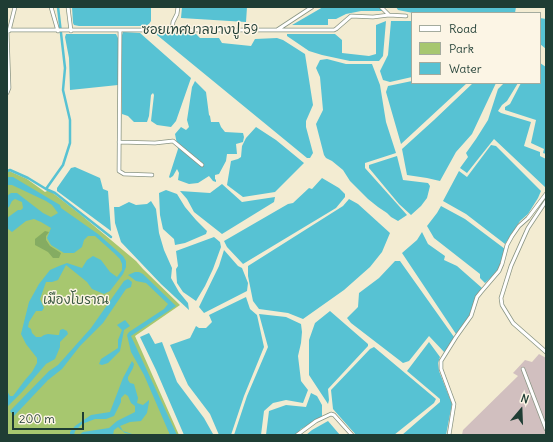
<!DOCTYPE html>
<meta charset="utf-8">
<style>
body{margin:0}
#map{position:relative;width:553px;height:442px;overflow:hidden;background:#f3ecd2;font-family:Delius,sans-serif}
canvas{display:block}
.frame{position:absolute;inset:0;border:8px solid #1f3d34;pointer-events:none}
.legend{position:absolute;left:411px;top:12px;width:130px;height:72px;box-sizing:border-box;background:#fcf5e5;border:1px solid #a4ab9e;margin:0;padding:5px 7px;list-style:none;font-size:12px;color:#1f3d34}
.legend li{display:flex;align-items:center;gap:8px;height:20px}
.legend b{width:20px;border:1px solid #a4ab9e}
.north{position:absolute;left:501px;top:390px;width:40px;height:40px;-webkit-text-stroke:3px #fcf5e5;paint-order:stroke;rotate:19deg;font-size:11px;font-weight:700;line-height:16px;text-align:center;color:#1f3d34}
.north::after{content:'';display:block;margin:auto;width:14px;height:18px;background:#1f3d34;clip-path:polygon(50% 0,100% 100%,50% 72%,0 100%)}
.scale{position:absolute;left:12px;top:412px;width:72px;height:18px;box-sizing:border-box;border:2px solid #1f3d34;border-top:0;padding-left:5px;font-size:12px;line-height:14px;white-space:nowrap;color:#1f3d34;-webkit-text-stroke:3px #fcf5e5;paint-order:stroke}
</style>
<div id="map">
<canvas width="553" height="442"></canvas>
<div class="frame"></div>
<ul class="legend">
<li><b style="height:5px;background:#fff"></b>Road</li>
<li><b style="height:11px;background:#a7c76f"></b>Park</li>
<li><b style="height:11px;background:#57c2d3"></b>Water</li>
</ul>
<div class="north">N</div>
<div class="scale">200 m</div>
</div>
<script>
const ctx = document.querySelector('canvas').getContext('2d');
ctx.lineJoin = 'round';
function paint(path, color) { ctx.fillStyle = color; ctx.fill(path, 'evenodd'); }
const poly = rows => new Path2D(rows.map(r => 'M' + r).join(''));
function strokePath(path, color, width, dash) { ctx.strokeStyle = color; ctx.lineWidth = width; ctx.lineCap = dash ? 'butt' : 'round'; ctx.setLineDash(dash || []); ctx.stroke(path); }
function label(font, color, halo, rows, align = 'center') {
  ctx.font = font + ' Delius,"Playpen Sans Thai",sans-serif'; ctx.lineWidth = 3; ctx.setLineDash([]); ctx.textBaseline = 'middle'; ctx.strokeStyle = halo; ctx.fillStyle = color; for (const [text, x, y, turn = 0] of rows) {
    ctx.save(); ctx.translate(x, y); ctx.rotate((+turn || 0) * Math.PI / 180); ctx.textAlign = isNaN(turn) ? turn : align; if (halo) ctx.strokeText(text, 0, 0); ctx.fillText(text, 0, 0); ctx.restore();
  }
}
paint(poly([
 [539,354,546,358,546,435,462,435,463,430,518,376,513,373,525,360,532,362]
]), '#d1bfbf');
paint(poly([
 [9,171,27,179,45,192,49,190,80,214,136,261,143,269,180,305,135,336,179,435,7,435,7,173]
]), '#a7c76f');
paint(poly([
 [45,231,49,232,46,236,46,240,50,246,61,253,59,258,53,258,48,252,35,245,35,239]
]), '#85ac62');
paint(poly([
 [72,7,151,7,151,21,149,24,146,26,79,26,74,25,73,23],
 [182,7,247,7,246,22,181,18],
 [323,7,380,7,384,11,361,11,346,14,336,19,328,19,328,25,292,25],
 [396,7,516,7,515,13,413,13,398,10],
 [540,18,546,19,546,49,540,44],
 [386,21,383,56,379,61,350,61,322,55,309,51,287,36,287,34,335,34,342,40,342,53,369,56,376,54,376,25],
 [391,21,412,21,412,77,390,82,383,80,380,71,388,55],
 [123,32,140,33,191,78,176,121,171,127,157,125,151,121,154,95,153,93,151,95,149,116,147,122,134,122,128,116,122,114,122,35],
 [157,33,190,33,196,34,200,38,219,38,222,43,251,46,255,39,277,38,283,40,305,54,313,105,306,121,306,127,313,153,310,158,307,158,157,35],
 [66,34,116,34,118,38,118,85,70,90,69,58,65,37],
 [327,59,346,64,372,64,380,85,386,122,396,153,365,163,365,168,407,215,398,221,391,217,387,213,378,207,368,199,350,181,343,170,332,161,326,158,324,155,316,124,323,110,320,77,316,68,320,60],
 [540,63,546,67,546,154,543,153,544,149,531,143,536,120,505,110,505,107,510,104,521,83,540,83],
 [195,81,206,92,209,115,210,116,211,122,219,122,221,127,225,132,243,133,244,137,243,142,236,144,237,154,227,154,226,161,219,174,215,175,215,179,216,180,216,182,213,181,209,176,198,183,189,184,178,180,179,173,177,169,173,176,170,178,169,177,178,149,175,134,181,127,186,130,189,127,187,120,189,107,192,87],
 [412,81,412,83,467,83,401,144,386,92,388,86],
 [473,83,496,83,472,134,456,152,440,181,427,178,407,175,402,149,434,120],
 [504,83,518,83,507,101,502,105,498,111,501,113,531,122,524,146,540,152,540,156,546,159,546,188,494,139,467,173,460,168,468,157,466,153,476,139,488,120,498,89],
 [256,127,276,140,304,163,275,192,243,197,227,185,231,161,238,159,241,157,242,146,246,138],
 [491,145,496,146,541,191,538,198,528,214,520,221,505,244,466,214,443,201,459,171,467,177],
 [397,156,403,180,428,183,430,186,427,198,421,206,411,215,399,204,369,168,369,165],
 [75,167,100,178,103,189,108,191,111,231,57,191,57,188,71,168],
 [8,177,13,177,60,205,61,208,98,234,123,256,126,261,126,267,123,274,110,291,104,294,92,289,87,282,66,265,58,280,52,282,46,282,40,299,44,308,42,311,36,311,29,322,28,327,31,329,32,333,36,337,41,337,44,335,48,334,57,335,59,335,60,330,63,329,67,331,68,334,60,342,60,347,55,359,46,364,22,392,8,406,7,405,7,391,10,396,13,396,25,380,32,372,37,363,37,358,26,344,21,334,29,302,39,284,50,270,59,266,67,263,82,268,87,260,93,256,101,260,110,272,117,277,122,270,122,264,120,259,114,253,95,236,88,236,84,240,82,247,74,253,64,253,51,245,47,238,51,228,41,222,34,219,26,221,12,232,7,228,7,218,18,210,21,210,23,208,22,202,15,199,12,201,9,207,7,208,7,196,11,193,17,193,43,213,51,217,58,213,52,205,46,201,12,185,7,185,7,178],
 [322,178,339,188,345,194,345,197,336,208,243,264,227,247,224,241,288,204,293,203,309,188,312,189],
 [222,184,242,202,275,197,274,202,222,234,194,212,187,199,180,191,210,193],
 [166,190,177,194,185,207,196,220,207,231,206,234,185,243,175,245,174,239,163,229,160,215,159,193],
 [349,199,358,204,390,233,382,252,370,267,344,290,303,319,288,313,259,309,253,301,248,276,248,266,343,206],
 [151,201,156,209,159,233,164,250,172,268,171,278,179,292,188,303,189,310,161,284,121,242,115,223,114,207,119,207,129,202,136,205,147,204],
 [441,206,465,219,505,249,501,264,496,273,485,283,480,278,480,274,434,238,427,226,437,213],
 [422,232,428,244,445,256,444,260,457,266,482,288,471,314,456,334,402,253,417,240],
 [214,237,220,242,221,247,213,269,205,286,196,301,183,292,177,283,176,269,178,266,176,251],
 [224,250,238,266,242,268,248,283,247,291,204,313,199,307,219,266],
 [395,261,400,261,454,337,445,353,429,336,409,361,403,363,351,323,347,318,358,307,359,293,379,278],
 [135,272,139,272,143,274,176,306,131,336,177,435,170,435,144,375,131,352,127,335,129,332,164,309,168,304,146,283,136,281,128,275],
 [128,279,132,282,131,287,126,289,103,323,80,346,62,369,48,380,14,416,10,411,49,371,58,365,91,328,124,281],
 [246,297,250,309,257,315,264,347,244,396,231,435,219,435,210,414,188,385,170,345,190,338,196,326,199,328,206,328,212,322,209,315],
 [330,311,368,344,368,346,328,389,329,400,328,404,309,375,309,340,315,323],
 [259,314,286,317,301,324,302,332,301,343,298,356,301,381,308,390,303,403,286,400,273,403,264,411,261,435,234,435,247,396,268,347],
 [125,320,130,326,124,330,120,351,108,363,102,365,99,364,101,359,118,348,118,340,122,330,117,325],
 [149,333,155,344,162,342,177,382,204,418,213,434,212,435,184,435,156,370,140,337],
 [429,342,440,357,438,363,439,371,452,404,446,435,402,435,440,402,440,399,407,371],
 [374,347,436,399,434,403,394,435,356,435,333,409,331,390,370,349],
 [132,361,134,364,133,368,128,377,128,380,130,383,134,384,138,398,137,403,143,405,149,400,149,402,147,413,141,421,130,422,120,426,123,431,135,435,125,433,118,427,114,430,113,435,79,435,83,432,109,428,117,421,135,412,135,406,131,403,128,396,125,394,121,398,121,402,114,416,106,419,95,419,82,424,75,431,74,435,70,435,70,432,75,426,91,415,110,412,123,378],
 [311,393,317,396,322,405,322,416,314,422,301,429,296,435,266,435,269,411,286,405,306,407],
 [328,421,340,435,306,435,312,430]
]), '#57c2d3');
strokePath(poly([
 [7,171,10,170,28,178,46,189,55,193,111,237],
 [46,189,63,165,70,143,70,120,63,90,65,68,58,7]
]), '#57c2d3', 2.5);
const minor = poly([
 [51,7,58,31],
 [68,7,71,31],
 [381,7,389,15,406,16],
 [7,30,334,30,336,29,351,16,373,17,389,15],
 [120,30,119,171,124,174,152,175],
 [172,30,173,22,177,14,178,7],
 [277,30,312,7],
 [9,31,15,7],
 [7,93,9,88,7,30],
 [119,142,155,143,173,141,202,165],
 [546,201,528,228,511,266,501,298,502,305,513,323,546,352],
 [523,369,546,429],
 [297,435,316,421,331,414,334,415,352,435],
 [449,435,454,404,441,369,441,361,456,337,471,316,477,297,481,292,499,271,502,264,507,245,512,236,519,226,528,218,546,194]
]);
strokePath(minor, '#899483', 4.5);
strokePath(minor, '#fff', 3);
label('13px', '#1f3d34', '#fcf5e5', [
 ["ซอยเทศบาลบางปู 59",200,30]
]);
label('13px', '#3a5940', '#fcf5e5', [
 ["เมืองโบราณ",76,300]
]);
</script>
